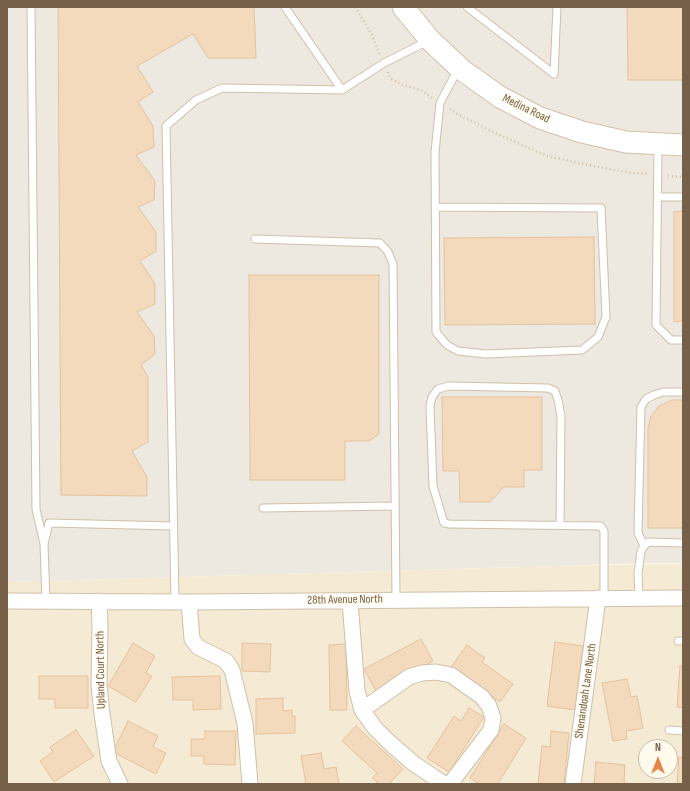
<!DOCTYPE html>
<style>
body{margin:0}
#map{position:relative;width:690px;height:791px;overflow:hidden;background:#fdf7e6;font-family:"Sofia Sans Condensed",sans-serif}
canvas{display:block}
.frame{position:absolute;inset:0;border:8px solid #776049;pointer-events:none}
.north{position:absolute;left:638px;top:739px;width:40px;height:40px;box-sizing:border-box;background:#fffaec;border:1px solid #c9bcab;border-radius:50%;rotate:0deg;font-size:11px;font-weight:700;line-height:16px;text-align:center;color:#776049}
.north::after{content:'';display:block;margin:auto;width:14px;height:18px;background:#ea8347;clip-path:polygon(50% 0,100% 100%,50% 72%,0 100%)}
</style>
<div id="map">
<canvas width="690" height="791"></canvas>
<div class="frame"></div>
<div class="north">N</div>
</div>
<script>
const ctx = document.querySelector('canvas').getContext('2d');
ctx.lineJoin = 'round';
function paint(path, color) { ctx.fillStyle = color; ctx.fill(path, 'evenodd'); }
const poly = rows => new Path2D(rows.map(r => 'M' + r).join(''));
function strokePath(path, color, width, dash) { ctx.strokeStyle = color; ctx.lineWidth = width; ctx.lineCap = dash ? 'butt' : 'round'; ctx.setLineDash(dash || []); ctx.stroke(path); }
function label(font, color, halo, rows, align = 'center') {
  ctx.font = font + ' "Sofia Sans Condensed",sans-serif'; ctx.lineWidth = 3; ctx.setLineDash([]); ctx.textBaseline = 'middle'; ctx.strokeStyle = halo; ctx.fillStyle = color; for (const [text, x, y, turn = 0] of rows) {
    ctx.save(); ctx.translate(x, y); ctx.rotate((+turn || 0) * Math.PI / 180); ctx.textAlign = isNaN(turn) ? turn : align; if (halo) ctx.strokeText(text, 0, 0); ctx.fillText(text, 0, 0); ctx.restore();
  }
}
paint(poly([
 [683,564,683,784,7,784,7,582,558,566],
 [646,747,670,747,670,771,646,771]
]), '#f5ead4');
paint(poly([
 [7,7,683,7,683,563,652,563,7,582]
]), '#ede8e0');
const building = poly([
 [58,7,254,7,256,58,208,58,193,34,137,66,153,92,138,102,153,126,154,147,136,155,155,181,154,200,138,207,156,232,156,251,140,261,155,284,155,304,137,312,154,336,155,354,141,365,148,377,148,442,132,451,147,477,147,496,61,495,58,7],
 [627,7,683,7,683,80,628,80,627,7],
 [683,211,683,321,674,322,674,212,683,211],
 [594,237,595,324,445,325,444,238,594,237],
 [249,275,379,275,379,434,369,441,345,441,345,480,250,480,249,275],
 [442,397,542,397,542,470,524,470,524,487,504,487,490,502,460,502,459,471,443,471,442,397],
 [672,400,683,400,683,528,648,528,648,428,651,416,659,406,672,400],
 [421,639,433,661,376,691,364,669,421,639],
 [555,642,583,646,575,710,547,706,555,642],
 [133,643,155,656,146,673,152,676,136,702,108,686,133,643],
 [242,643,271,644,270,672,242,671,242,643],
 [346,644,347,710,330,710,329,645,346,644],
 [467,645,485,658,482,662,513,684,500,702,451,667,467,645],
 [680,666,683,666,683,708,677,707,680,666],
 [39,676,88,676,88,708,55,708,55,699,39,699,39,676],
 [220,676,221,709,193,710,193,700,173,700,172,677,220,676],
 [627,679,631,697,637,696,643,728,626,731,627,739,613,741,602,683,627,679],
 [283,698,283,711,292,710,292,716,295,716,295,733,256,734,256,699,283,698],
 [469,708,484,717,449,772,427,758,454,716,461,721,469,708],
 [128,721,158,736,153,747,166,753,156,774,113,752,128,721],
 [504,724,526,738,498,784,479,784,470,778,504,724],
 [356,726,403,769,389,784,379,784,372,778,377,773,342,741,356,726],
 [76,730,94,756,54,782,40,761,53,752,50,747,76,730],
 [205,731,236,731,235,765,204,764,204,756,191,756,191,739,205,739,205,731],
 [551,731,569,733,564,784,538,784,542,746,550,747,551,731],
 [321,753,324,769,336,767,339,784,306,784,301,756,321,753],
 [679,757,683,758,683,784,677,784,679,757],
 [596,762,625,765,624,781,625,781,625,784,594,784,596,762]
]);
paint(building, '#f3dabc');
strokePath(building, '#e6c39c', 1);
const lane = poly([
 [31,7,36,509,44,544],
 [285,7,342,90],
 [467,7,554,74,557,7],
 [658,146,656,325,671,340,683,340],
 [658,197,683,197],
 [436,207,601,208,606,317,598,337,582,350,486,354,458,351,447,345,436,332,435,152,440,103,458,69],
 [255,239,380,243,388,252,393,264,396,600],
 [263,508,395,506],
 [560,525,561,416,558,400,555,391,548,388,449,386,438,389,432,397,430,406,433,486,444,523,449,524,601,526,604,531,604,598],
 [644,546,638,533,641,407,646,399,654,395,663,392,683,392],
 [639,598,638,573,641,551,644,546,648,542,683,543],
 [46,601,44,544,49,523,173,526],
 [175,601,166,126,196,100,222,88,342,90,384,63,428,41],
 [678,641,683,641],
 [669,730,683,731]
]);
const street = poly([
 [7,601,189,602,683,598],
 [99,601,100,624,99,685,102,714,109,761,120,784],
 [350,601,357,691,362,710,375,728,390,743,413,763,444,784],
 [189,602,192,639,198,647,226,661,232,670,245,723,250,784],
 [362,710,409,677,422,673,436,672,451,675,482,697,489,706,493,718,491,730,450,784],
 [573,784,598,598]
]);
const secondary = poly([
 [403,7,430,40,462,70,500,97,540,118,582,132,626,142,683,145]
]);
strokePath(lane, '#cfc0ab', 9);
strokePath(street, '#cfc0ab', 17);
strokePath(secondary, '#d2c1a8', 23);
strokePath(poly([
 [355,7,372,35,380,55],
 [388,72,391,79,403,85,421,90,432,98],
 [450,109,459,115,504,137,547,156,593,166,632,173,649,174],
 [668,176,683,177]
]), '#d8be9f', 2.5, [1, 3]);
strokePath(lane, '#fff', 7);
strokePath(street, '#fff', 15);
strokePath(secondary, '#fff', 21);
label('12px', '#776049', '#fffaec', [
 ["Medina Road",526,109,26],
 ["28th Avenue North",345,600,-1],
 ["Upland Court North",101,670,-91],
 ["Shenandoah Lane North",586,691,-82]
]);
</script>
